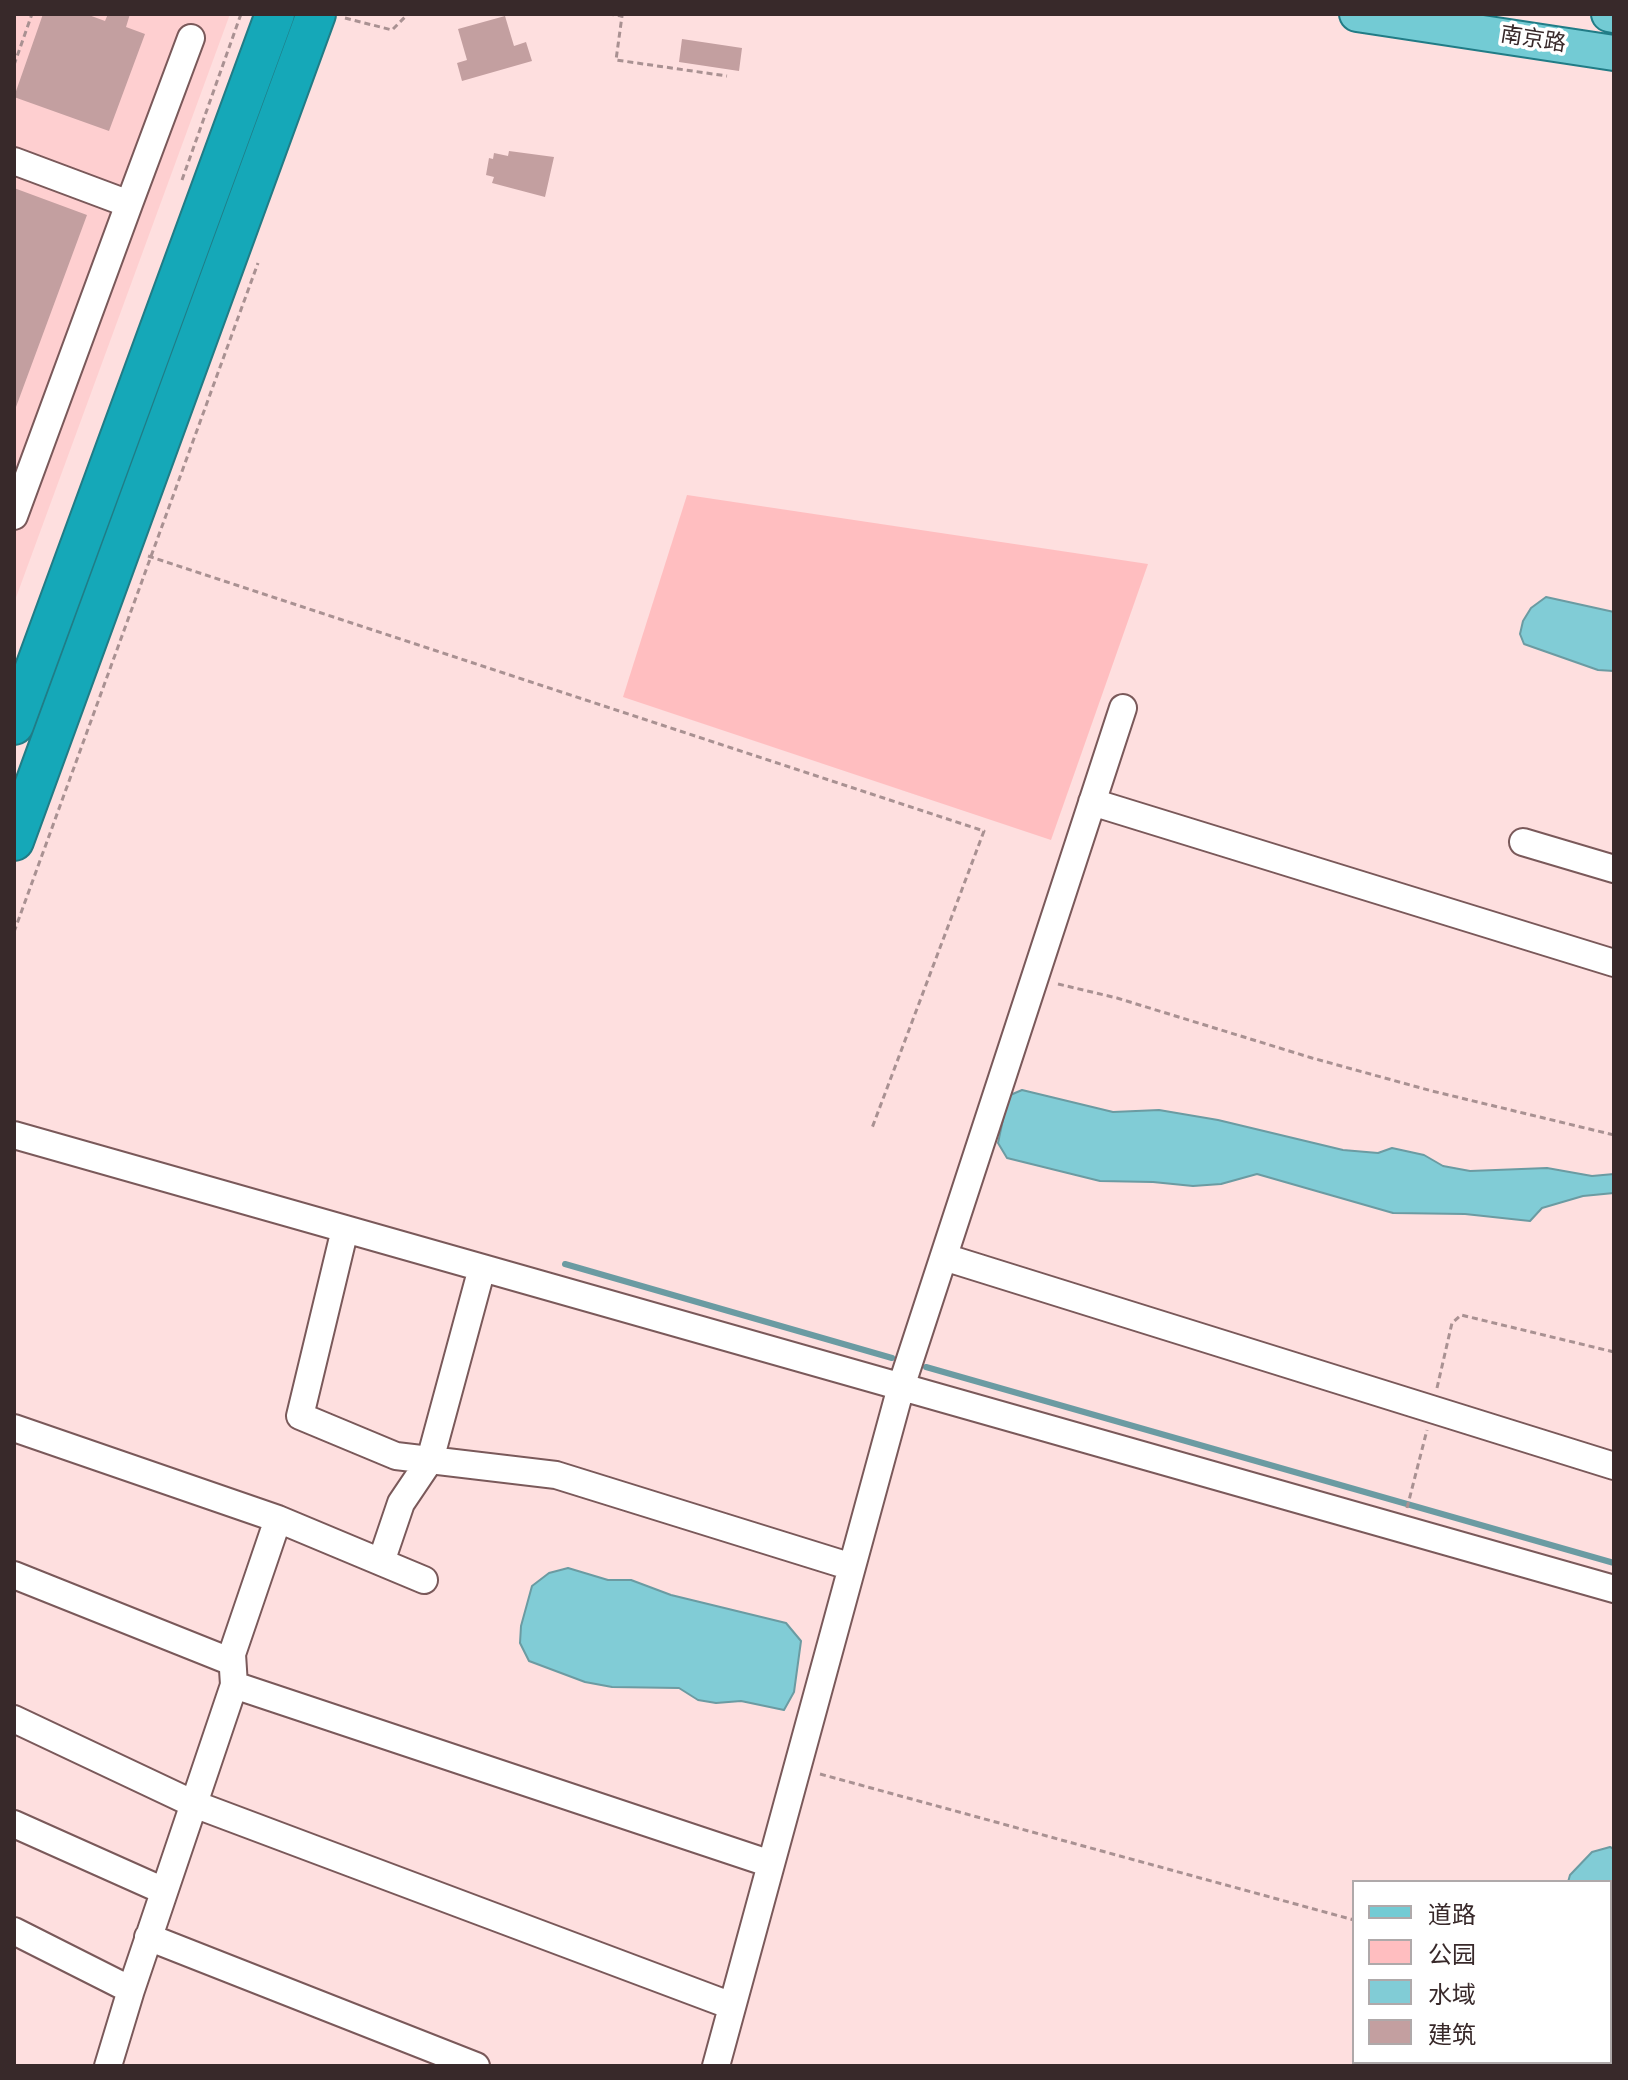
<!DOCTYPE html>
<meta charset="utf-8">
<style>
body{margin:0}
#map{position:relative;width:1628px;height:2080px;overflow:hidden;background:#fedfdf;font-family:"Archivo Narrow","Noto Sans SC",sans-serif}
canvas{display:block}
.frame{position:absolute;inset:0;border:16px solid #38292a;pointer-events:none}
.legend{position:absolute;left:1352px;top:1880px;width:260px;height:184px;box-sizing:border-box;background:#fff;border:2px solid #afa9aa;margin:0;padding:10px 14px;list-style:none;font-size:24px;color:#38292a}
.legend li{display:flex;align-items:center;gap:16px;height:40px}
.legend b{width:40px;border:2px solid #afa9aa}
</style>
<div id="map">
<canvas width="1628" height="2080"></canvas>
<div class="frame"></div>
<ul class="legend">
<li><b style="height:10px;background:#73cbd4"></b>道路</li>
<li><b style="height:22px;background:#ffbec0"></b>公园</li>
<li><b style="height:22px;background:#81ccd6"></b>水域</li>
<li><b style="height:22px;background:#c39fa0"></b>建筑</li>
</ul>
</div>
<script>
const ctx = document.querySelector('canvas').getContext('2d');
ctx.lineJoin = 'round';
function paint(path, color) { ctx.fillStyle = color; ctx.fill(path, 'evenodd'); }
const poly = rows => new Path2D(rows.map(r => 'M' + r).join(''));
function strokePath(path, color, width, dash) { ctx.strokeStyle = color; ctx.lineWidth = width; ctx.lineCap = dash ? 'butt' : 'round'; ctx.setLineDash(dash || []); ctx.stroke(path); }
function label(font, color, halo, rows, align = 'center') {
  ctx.font = font + ' "Archivo Narrow","Noto Sans SC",sans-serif'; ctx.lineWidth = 7; ctx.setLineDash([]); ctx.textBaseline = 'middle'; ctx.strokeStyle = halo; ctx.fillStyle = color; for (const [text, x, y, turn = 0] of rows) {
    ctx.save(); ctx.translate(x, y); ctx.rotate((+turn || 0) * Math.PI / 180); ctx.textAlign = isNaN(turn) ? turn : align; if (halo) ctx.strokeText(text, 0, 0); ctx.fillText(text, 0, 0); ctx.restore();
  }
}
paint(poly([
 [14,14,230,14,14,603]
]), '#fecfd0');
paint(poly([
 [687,495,1148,564,1051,840,623,697]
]), '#ffbec0');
const water = poly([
 [1546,597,1614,612,1614,671,1598,670,1524,644,1520,634,1523,621,1531,608,1546,597],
 [1022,1090,1113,1112,1159,1110,1218,1120,1343,1150,1378,1153,1392,1148,1424,1155,1443,1166,1470,1171,1547,1168,1592,1176,1614,1174,1614,1193,1583,1196,1542,1208,1530,1221,1465,1214,1393,1213,1257,1174,1221,1184,1193,1186,1153,1182,1100,1181,1007,1158,998,1143,1008,1096,1022,1090],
 [568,1568,608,1580,631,1580,671,1595,786,1623,801,1641,794,1692,784,1710,741,1701,716,1703,698,1700,679,1688,612,1687,585,1682,529,1661,520,1643,521,1626,532,1586,549,1573,568,1568],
 [1610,1847,1614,1849,1614,1984,1610,1982,1610,1882,1568,1882,1570,1875,1592,1852,1610,1847]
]);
paint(water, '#81ccd6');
strokePath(water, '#6b9ba2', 2);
strokePath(poly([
 [565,1264,892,1358],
 [926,1367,1614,1563]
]), '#6b9ba2', 6);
paint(poly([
 [43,14,86,14,105,21,108,14,130,14,126,27,145,34,109,131,14,97],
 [505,16,514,46,526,42,532,61,462,81,457,63,467,60,458,29],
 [682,39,742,48,739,71,679,62],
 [509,151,554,157,545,197,492,183,494,177,486,175,489,158,493,159,494,153,508,156],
 [14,188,87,215,16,407,14,406]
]), '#c39fa0');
const minor = poly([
 [14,161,129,204,14,516],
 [129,204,191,38],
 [1092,802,1614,963],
 [1523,842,1614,869],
 [14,1135,1614,1589],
 [345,1229,300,1416,396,1456,556,1475,852,1567],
 [944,1257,1614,1466],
 [14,1428,278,1519,424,1580],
 [381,1562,401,1503,430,1460,482,1268],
 [14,1575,232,1662],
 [234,1685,771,1864],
 [14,1719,194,1804,732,2006],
 [14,1824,164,1891],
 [14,1931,131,1990],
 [148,1937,476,2066],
 [108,2066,131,1990,234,1685,232,1654,278,1519],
 [716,2066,901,1387,1123,708]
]);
const major = poly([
 [1357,14,1614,53],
 [1609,14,1614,15]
]);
const highway = poly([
 [14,725,275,14],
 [14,841,316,14]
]);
strokePath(minor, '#7a595a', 30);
strokePath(major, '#217c86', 38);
strokePath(highway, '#217c86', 42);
strokePath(poly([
 [608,14,622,16,616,60,727,76],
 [345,18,392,30,408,14],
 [14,65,32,14],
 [182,180,241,14],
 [148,556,984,831,872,1128],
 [14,932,258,263],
 [1058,984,1117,998,1312,1058,1432,1091,1614,1135],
 [1437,1388,1452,1323,1461,1315,1614,1352],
 [1407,1508,1427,1430],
 [820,1774,1354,1920],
 [1485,2066,1487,2062]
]), '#a99192', 3, [6, 4]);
strokePath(minor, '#fff', 26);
strokePath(major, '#73cbd4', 34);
strokePath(highway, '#15a8b8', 38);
label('22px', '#38292a', '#fff', [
 ["南京路",1533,40,9]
]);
</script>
